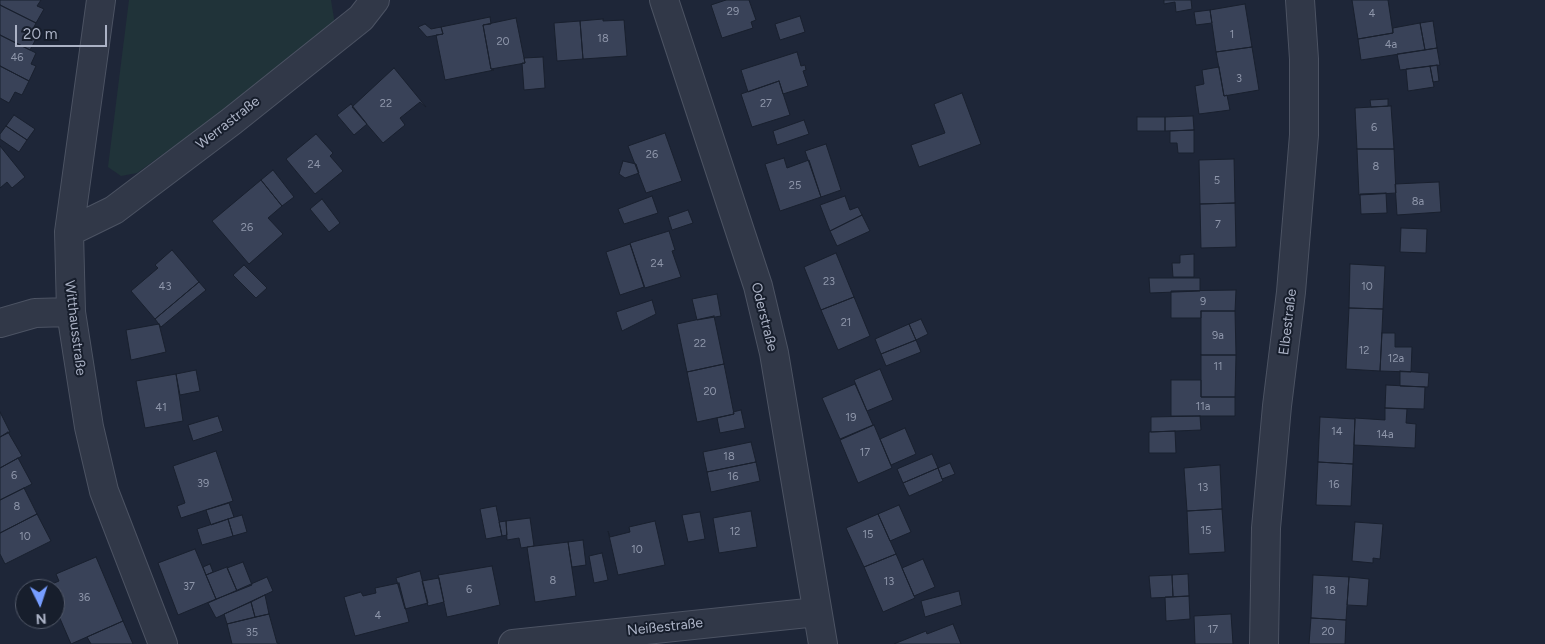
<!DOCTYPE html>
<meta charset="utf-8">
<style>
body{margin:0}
#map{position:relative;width:1545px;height:644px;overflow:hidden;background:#1e2638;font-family:Figtree,sans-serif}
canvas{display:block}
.north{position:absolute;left:15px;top:579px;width:50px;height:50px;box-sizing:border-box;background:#171e2c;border:1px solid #525969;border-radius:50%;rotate:176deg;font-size:14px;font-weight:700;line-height:20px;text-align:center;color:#abb2c5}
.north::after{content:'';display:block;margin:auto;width:18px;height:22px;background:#769dff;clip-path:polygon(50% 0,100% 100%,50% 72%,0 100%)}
.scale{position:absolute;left:15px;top:25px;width:92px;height:22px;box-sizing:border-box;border:2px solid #abb2c5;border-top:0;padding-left:6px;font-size:15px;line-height:18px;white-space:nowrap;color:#abb2c5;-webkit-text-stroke:4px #171e2c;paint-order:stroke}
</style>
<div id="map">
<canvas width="1545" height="644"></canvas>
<div class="north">N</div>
<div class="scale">20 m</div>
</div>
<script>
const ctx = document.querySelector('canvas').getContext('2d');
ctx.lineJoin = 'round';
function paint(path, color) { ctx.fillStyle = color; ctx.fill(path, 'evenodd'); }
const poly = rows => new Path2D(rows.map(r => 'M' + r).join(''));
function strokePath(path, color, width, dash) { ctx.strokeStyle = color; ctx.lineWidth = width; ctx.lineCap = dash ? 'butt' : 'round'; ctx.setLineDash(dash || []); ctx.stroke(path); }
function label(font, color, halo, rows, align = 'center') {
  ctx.font = font + ' Figtree,sans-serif'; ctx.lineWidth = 4; ctx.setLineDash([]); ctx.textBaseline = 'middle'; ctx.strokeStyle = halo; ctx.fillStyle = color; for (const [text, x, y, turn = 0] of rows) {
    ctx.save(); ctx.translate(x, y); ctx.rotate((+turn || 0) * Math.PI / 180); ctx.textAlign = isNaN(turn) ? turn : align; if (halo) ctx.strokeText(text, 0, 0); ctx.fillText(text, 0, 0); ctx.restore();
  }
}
paint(poly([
 [129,0,331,0,335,25,317,43,137,173,121,176,108,167]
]), '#203339');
const building = poly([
 [0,0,41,0,37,6,44,9,36,23,0,5,0,0],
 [726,0,749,0,756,20,751,22,753,28,722,38,711,5,726,0],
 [1164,0,1191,0,1192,9,1176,12,1175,2,1164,4,1164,0],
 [1352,0,1388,0,1393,33,1358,39,1352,0],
 [1245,4,1252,47,1216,52,1210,10,1245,4],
 [0,5,36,23,31,33,37,37,30,50,0,35,0,5],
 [1210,10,1212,23,1196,25,1194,12,1210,10],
 [800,16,805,32,780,40,775,24,800,16],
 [490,17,491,24,483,25,491,69,494,70,445,80,436,35,443,34,441,27,490,17],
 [516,18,525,63,491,69,483,25,516,18],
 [603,19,603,21,624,20,627,56,583,59,580,21,603,19],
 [580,21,583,59,557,61,554,23,580,21],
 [1433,21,1437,48,1425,50,1420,23,1433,21],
 [1420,23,1425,50,1361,60,1358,39,1393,33,1393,28,1420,23],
 [425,24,431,29,441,27,443,34,427,37,418,27,425,24],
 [0,35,36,53,31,64,36,66,29,81,0,66,0,35],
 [1252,47,1259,90,1224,96,1216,52,1252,47],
 [1437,48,1440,65,1400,70,1397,54,1437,48],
 [797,52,801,66,805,65,806,70,803,71,808,86,783,94,779,81,748,92,741,70,797,52],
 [543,57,545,88,524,90,522,63,525,63,524,58,543,57],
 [1437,65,1439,81,1433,82,1430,66,1437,65],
 [0,66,29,81,22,95,15,92,9,103,0,98,0,66],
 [1430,66,1434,87,1408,91,1406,69,1430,66],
 [1219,67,1224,96,1227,95,1230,110,1199,114,1195,86,1204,84,1202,70,1219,67],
 [394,68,426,107,420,102,400,118,405,125,383,143,352,107,394,68],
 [779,81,790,115,752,127,741,94,779,81],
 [962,93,981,144,919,167,911,145,945,133,934,104,962,93],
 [1388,99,1388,106,1371,107,1370,100,1388,99],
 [351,104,367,124,354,135,337,115,351,104],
 [1391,106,1394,149,1357,149,1355,108,1391,106],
 [14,115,35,129,27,140,6,126,14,115],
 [1193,116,1194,130,1165,131,1165,117,1193,116],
 [1137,117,1165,117,1165,131,1137,131,1137,117],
 [804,120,809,134,777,145,773,131,804,120],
 [6,126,27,140,19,152,0,139,0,134,6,126],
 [1194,130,1194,153,1178,153,1177,143,1170,143,1170,131,1194,130],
 [665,133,682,181,646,193,628,146,665,133],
 [316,134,333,153,330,156,343,171,315,194,286,159,316,134],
 [826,144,841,190,821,197,805,151,826,144],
 [0,146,25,177,12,188,7,182,0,188,0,146],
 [1357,149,1394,149,1396,193,1359,195,1357,149],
 [784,158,787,168,809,160,821,197,780,211,765,164,784,158],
 [1234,159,1235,203,1200,204,1199,160,1234,159],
 [623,161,636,164,639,173,625,178,619,174,623,161],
 [273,170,294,197,282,206,261,180,273,170],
 [261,180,282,206,268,218,283,234,249,264,212,221,261,180],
 [1439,182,1441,212,1397,215,1395,184,1439,182],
 [1386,193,1387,213,1361,214,1360,194,1386,193],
 [652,196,658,213,624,224,618,209,652,196],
 [845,196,850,210,858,207,862,215,830,231,820,205,845,196],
 [322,199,340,223,329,232,310,209,322,199],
 [1235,203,1236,247,1201,248,1200,204,1235,203],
 [688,210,693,223,672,230,668,217,688,210],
 [862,215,870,231,837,246,830,231,862,215],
 [1401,228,1427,229,1426,253,1400,252,1401,228],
 [669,231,675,250,672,251,681,277,645,288,630,243,669,231],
 [630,244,644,287,620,295,606,252,630,244],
 [172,250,199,282,155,319,131,291,158,268,155,265,172,250],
 [836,253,854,297,821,310,804,267,836,253],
 [1194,254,1194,277,1173,277,1172,263,1180,263,1180,255,1194,254],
 [1350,264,1385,266,1383,309,1349,308,1350,264],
 [244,265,267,288,256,298,233,275,244,265],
 [1149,278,1200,278,1200,291,1150,293,1149,278],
 [199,282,206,290,161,327,155,319,199,282],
 [1236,290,1235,311,1201,311,1201,318,1171,318,1171,291,1236,290],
 [717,294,721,316,697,320,692,299,717,294],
 [854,297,870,336,838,350,821,310,854,297],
 [652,300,656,314,622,331,616,312,652,300],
 [1349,308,1383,309,1380,371,1346,369,1349,308],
 [1201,311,1235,311,1236,355,1201,355,1201,311],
 [714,316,724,364,687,372,677,324,714,316],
 [921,319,928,334,916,340,909,324,921,319],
 [159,324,166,352,131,360,126,330,159,324],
 [909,324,916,340,881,354,875,339,909,324],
 [1382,333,1395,333,1395,347,1412,347,1411,372,1380,371,1382,333],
 [916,340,921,352,886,366,881,354,916,340],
 [1201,355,1236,355,1235,397,1201,397,1201,355],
 [724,364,734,414,697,422,687,372,724,364],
 [880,369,893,400,867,411,854,380,880,369],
 [196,370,200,391,180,395,176,374,196,370],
 [1400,371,1429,373,1428,387,1400,386,1400,371],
 [176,374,183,421,145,428,136,381,176,374],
 [1171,380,1201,380,1201,397,1235,397,1235,416,1171,416,1171,380],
 [855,384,873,425,840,439,822,398,855,384],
 [1386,385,1425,387,1424,409,1385,408,1386,385],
 [1385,408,1407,409,1406,423,1416,424,1415,448,1354,445,1355,418,1385,420,1385,408],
 [741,410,745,428,720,433,717,418,734,414,733,412,741,410],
 [0,412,10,432,0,437,0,412],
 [218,416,223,431,193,441,188,425,218,416],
 [1200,416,1201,430,1151,432,1151,417,1200,416],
 [1320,417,1355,419,1353,464,1318,462,1320,417],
 [874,425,892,468,858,483,840,440,874,425],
 [905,428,916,454,891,465,880,439,905,428],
 [1175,431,1176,453,1149,453,1149,432,1175,431],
 [8,432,22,456,0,468,0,437,8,432],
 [751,442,756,462,707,472,703,452,751,442],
 [216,451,233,501,181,518,177,506,185,503,173,466,216,451],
 [932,454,938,468,903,483,897,469,932,454],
 [18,458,32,484,0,500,0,468,18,458],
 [756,462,760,481,711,492,707,472,756,462],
 [1318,462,1353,464,1351,506,1316,505,1318,462],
 [950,463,955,474,942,479,938,468,950,463],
 [1220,465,1222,509,1187,511,1184,468,1220,465],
 [938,468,943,481,909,496,903,483,938,468],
 [24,488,37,514,0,533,0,500,24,488],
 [229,503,234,517,211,525,206,510,229,503],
 [899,505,911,532,890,541,878,514,899,505],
 [496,506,502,536,486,539,480,509,496,506],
 [1222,509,1225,552,1189,554,1187,511,1222,509],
 [751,511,757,547,719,553,713,518,751,511],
 [700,512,705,539,688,542,682,515,700,512],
 [37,514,51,541,5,564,0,554,0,533,37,514],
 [878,514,896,554,864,567,846,528,878,514],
 [242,515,247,532,233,536,228,519,242,515],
 [530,518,534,546,521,548,519,538,507,540,506,521,530,518],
 [228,519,233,536,202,545,197,529,228,519],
 [506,521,507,535,502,536,499,522,506,521],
 [655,521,665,565,618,575,608,531,610,537,630,532,629,527,655,521],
 [1355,522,1383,524,1380,559,1373,558,1373,563,1352,561,1355,522],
 [583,540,586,565,572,567,568,542,583,540],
 [568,542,576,596,535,602,527,547,568,542],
 [195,549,216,599,178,615,158,563,195,549],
 [602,553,608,580,594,583,589,556,602,553],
 [896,554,915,598,883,612,864,567,896,554],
 [96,557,123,621,71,644,55,607,55,589,40,589,59,581,56,574,96,557],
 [923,559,935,587,914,596,902,568,923,559],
 [243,562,252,585,237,591,227,568,243,562],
 [210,564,213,572,206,575,203,567,210,564],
 [492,566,500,605,447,617,438,575,492,566],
 [227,567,237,591,216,599,206,575,227,567],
 [420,571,428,603,405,609,396,578,420,571],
 [1188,574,1189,596,1173,597,1172,575,1188,574],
 [1172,575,1173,597,1151,598,1149,576,1172,575],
 [1313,575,1349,577,1346,620,1311,618,1313,575],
 [267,577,273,591,216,618,208,603,267,577],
 [1349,577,1369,579,1367,606,1347,605,1349,577],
 [439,578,444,602,428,606,422,581,439,578],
 [399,583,409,622,355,636,344,597,361,592,363,596,376,593,375,588,399,583],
 [959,591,962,605,925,617,921,601,959,591],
 [265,595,269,614,255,617,251,602,265,595],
 [1189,596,1190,619,1166,621,1165,597,1189,596],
 [251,602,255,617,227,624,224,614,251,602],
 [269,614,277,643,280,644,232,644,227,624,269,614],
 [1231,614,1233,644,1195,644,1194,616,1231,614],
 [1311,618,1346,620,1345,644,1309,644,1311,618],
 [123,621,133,644,91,644,87,637,123,621],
 [953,624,961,644,894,644,926,631,927,634,953,624]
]);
paint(building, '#394258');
strokePath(building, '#19202e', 1);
const minor = poly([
 [101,0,69,232,71,312,89,427,104,491,163,644],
 [664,0,758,286,774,353,823,644],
 [69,232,114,210,232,121,361,18,375,0],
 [0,323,35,313,71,312],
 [513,644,817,612],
 [1264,644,1266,528,1277,406,1291,292,1304,135,1304,59,1300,0]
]);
strokePath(minor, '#4c5363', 30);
strokePath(minor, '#313848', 28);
label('11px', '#8e96aa', null, [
 ["29",733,12],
 ["4",1372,14],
 ["1",1232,35],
 ["18",603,39],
 ["20",503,42],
 ["4a",1391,45],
 ["46",17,58],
 ["3",1239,79],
 ["22",386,104],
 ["27",766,104],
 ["6",1374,128],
 ["26",652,155],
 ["24",314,165],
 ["8",1376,167],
 ["5",1217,181],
 ["25",795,186],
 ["8a",1418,202],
 ["7",1218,225],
 ["26",247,228],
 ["24",657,264],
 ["23",829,282],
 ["43",165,287],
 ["10",1367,287],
 ["9",1203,302],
 ["21",846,323],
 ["9a",1218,336],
 ["22",700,344],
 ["12",1364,351],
 ["12a",1396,359],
 ["11",1218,367],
 ["20",710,392],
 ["11a",1203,407],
 ["41",161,408],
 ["19",851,418],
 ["14",1337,432],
 ["14a",1385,435],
 ["17",865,453],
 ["18",729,457],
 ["6",14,476],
 ["16",733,477],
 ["39",203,484],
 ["16",1334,485],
 ["13",1203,488],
 ["8",17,507],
 ["15",1206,531],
 ["12",735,532],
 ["15",868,535],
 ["10",25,537],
 ["10",637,550],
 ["8",553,581],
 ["13",889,582],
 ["37",189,587],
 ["6",469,590],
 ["18",1330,591],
 ["36",84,598],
 ["4",378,616],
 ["17",1213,630],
 ["20",1328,632],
 ["35",252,633]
]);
label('14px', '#abb2c5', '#171e2c', [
 ["Werrastraße",228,123,-38],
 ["Oderstraße",764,317,76],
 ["Elbestraße",1288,322,-83],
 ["Witthausstraße",75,328,83],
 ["Neißestraße",665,627,-6]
]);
</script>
